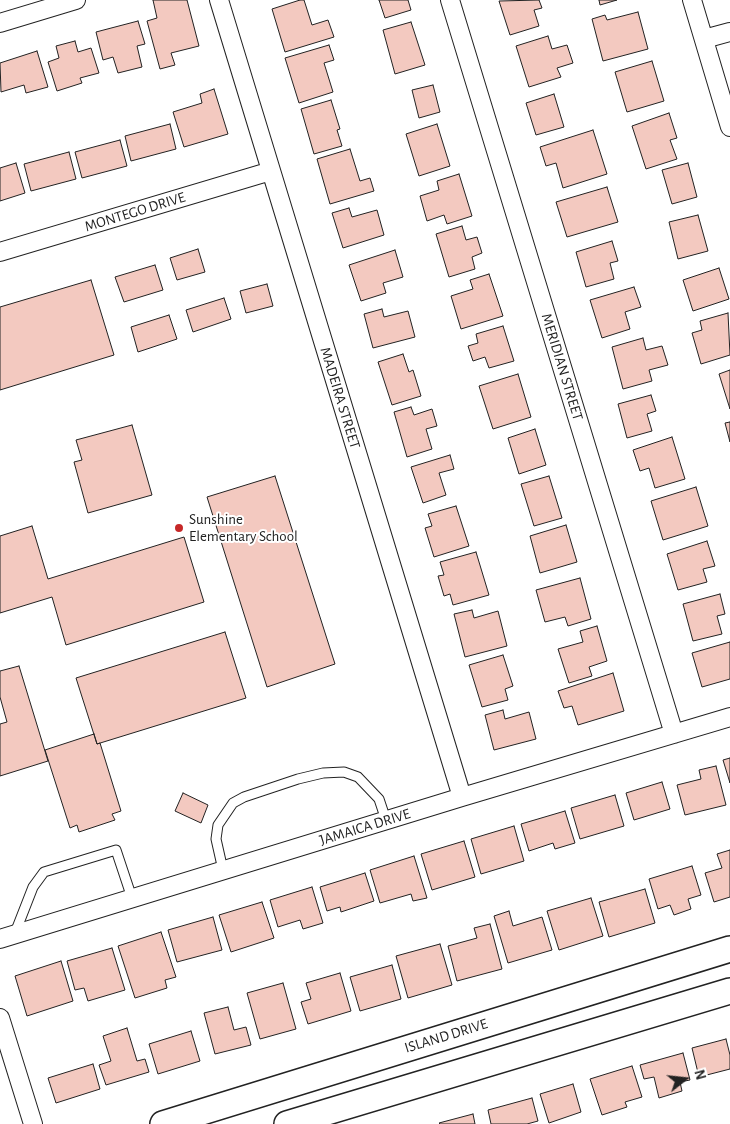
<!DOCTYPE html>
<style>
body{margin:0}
#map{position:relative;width:730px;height:1124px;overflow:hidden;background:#fff;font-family:"Alegreya Sans",sans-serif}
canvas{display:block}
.north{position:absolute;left:660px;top:1054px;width:50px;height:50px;-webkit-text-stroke:4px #fff;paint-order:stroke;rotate:74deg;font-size:14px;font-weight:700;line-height:20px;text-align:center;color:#222}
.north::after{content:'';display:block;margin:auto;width:18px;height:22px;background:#222;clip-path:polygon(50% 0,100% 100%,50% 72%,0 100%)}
</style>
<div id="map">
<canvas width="730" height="1124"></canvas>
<div class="north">N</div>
</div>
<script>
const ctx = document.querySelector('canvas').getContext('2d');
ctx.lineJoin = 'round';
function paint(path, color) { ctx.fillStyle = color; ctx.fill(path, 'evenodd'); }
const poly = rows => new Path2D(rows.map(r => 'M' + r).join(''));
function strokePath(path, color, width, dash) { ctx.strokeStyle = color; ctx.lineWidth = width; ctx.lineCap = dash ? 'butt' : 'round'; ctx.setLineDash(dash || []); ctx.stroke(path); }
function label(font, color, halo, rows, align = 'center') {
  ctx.font = font + ' "Alegreya Sans",sans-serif'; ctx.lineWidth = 4; ctx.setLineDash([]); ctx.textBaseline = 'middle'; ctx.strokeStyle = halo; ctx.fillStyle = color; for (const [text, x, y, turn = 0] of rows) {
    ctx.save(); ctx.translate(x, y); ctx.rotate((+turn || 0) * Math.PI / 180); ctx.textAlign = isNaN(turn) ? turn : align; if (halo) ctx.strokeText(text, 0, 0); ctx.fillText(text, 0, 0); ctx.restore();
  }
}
const building = poly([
 [153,0,187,0,199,46,171,53,175,65,160,69,147,21,157,18,153,0],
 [300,0,304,0,312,25,328,20,334,37,285,52,272,9,300,0],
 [379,0,408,0,411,10,385,18,379,0],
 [539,0,542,8,534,10,539,26,510,35,499,1,539,0],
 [599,0,617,0,600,5,599,0],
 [638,12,648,49,603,61,592,19,605,15,607,20,638,12],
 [138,21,145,44,137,46,142,67,118,73,113,57,103,60,96,32,138,21],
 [411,22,425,65,395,74,383,30,411,22],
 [548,36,552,49,567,45,573,63,557,68,561,77,529,87,516,46,548,36],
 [75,41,78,52,91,48,99,73,80,78,82,83,57,91,48,62,59,58,56,46,75,41],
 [329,45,334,60,324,63,333,92,299,103,285,58,329,45],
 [37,51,48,87,26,93,24,85,1,92,0,63,37,51],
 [652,61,664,101,627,112,615,72,652,61],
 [433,85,440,112,419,118,412,90,433,85],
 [214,89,228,134,184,147,173,112,202,103,200,94,214,89],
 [554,94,564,127,536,135,526,103,554,94],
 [331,100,340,129,337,130,342,146,314,154,301,109,331,100],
 [669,113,677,138,670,140,677,159,646,169,632,126,669,113],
 [170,124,176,149,131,161,125,136,170,124],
 [437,124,450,166,419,176,406,134,437,124],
 [593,130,607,174,563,188,556,163,546,166,540,147,593,130],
 [120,140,127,166,82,178,75,152,120,140],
 [350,149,360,181,370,178,374,191,330,204,317,159,350,149],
 [69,152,76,179,31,191,24,164,69,152],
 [16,163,25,193,0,201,0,168,16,163],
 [688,163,697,197,672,204,662,170,688,163],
 [459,174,472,216,447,224,444,215,427,221,420,196,439,190,437,181,459,174],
 [607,187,618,222,567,237,556,202,607,187],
 [349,208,352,217,377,210,384,235,343,248,332,213,349,208],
 [698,215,708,251,678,259,669,222,698,215],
 [462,226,466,240,477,237,482,253,472,257,475,269,449,277,436,234,462,226],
 [612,241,618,261,610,263,614,279,586,287,576,252,612,241],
 [198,249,205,272,177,280,170,258,198,249],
 [395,250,403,277,383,283,386,293,361,301,349,265,395,250],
 [155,265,163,290,124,302,115,277,155,265],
 [719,268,729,299,693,311,683,280,719,268],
 [489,274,503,316,461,329,451,296,473,289,470,280,489,274],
 [91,280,114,355,0,390,0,307,91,280],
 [267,284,273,306,246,313,240,291,267,284],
 [634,287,641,307,625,312,630,329,602,338,590,300,634,287],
 [224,298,231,319,193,332,186,310,224,298],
 [382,309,384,317,408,311,415,337,373,348,364,314,382,309],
 [728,313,730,355,701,364,692,333,702,330,700,321,728,313],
 [169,315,177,339,138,352,131,327,169,315],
 [503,326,514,361,489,368,485,357,473,361,468,346,478,343,476,334,503,326],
 [643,338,646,350,662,346,668,365,649,370,652,381,623,389,612,347,643,338],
 [403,354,409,372,413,370,421,396,392,405,378,362,403,354],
 [730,370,730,409,719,374,730,370],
 [518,374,531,417,493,429,479,386,518,374],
 [651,395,656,411,647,414,652,431,627,438,618,404,651,395],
 [411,407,414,415,432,409,437,426,426,429,432,449,407,457,394,412,411,407],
 [730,422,730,442,725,423,730,422],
 [132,425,152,495,88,513,74,462,82,460,76,440,132,425],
 [535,429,546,465,519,474,508,438,535,429],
 [672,437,685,479,655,488,649,468,640,471,633,450,672,437],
 [450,455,454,469,439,473,446,495,423,503,411,467,450,455],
 [275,476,335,664,267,687,207,497,275,476],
 [549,476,562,518,534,526,521,484,549,476],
 [696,487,708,526,663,540,651,501,696,487],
 [456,506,469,546,434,557,425,528,432,526,428,514,456,506],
 [566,525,577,562,540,573,530,536,566,525],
 [32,526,48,579,184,537,204,602,66,645,52,597,0,613,0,536,32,526],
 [707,541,715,566,703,569,707,582,678,590,667,554,707,541],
 [476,552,489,595,453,605,450,594,444,596,438,576,444,575,440,562,476,552],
 [580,578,591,619,568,626,565,617,545,622,536,590,580,578],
 [720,594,725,614,717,616,722,634,693,641,683,604,720,594],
 [472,610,474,618,498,611,507,646,465,657,454,614,472,610],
 [597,626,607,661,589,667,592,676,569,683,558,649,583,642,580,631,597,626],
 [225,632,246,698,97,744,76,678,225,632],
 [730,642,730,679,702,687,692,653,730,642],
 [503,655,513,686,505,689,508,700,482,707,469,665,503,655],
 [19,666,48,761,0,776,0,724,7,722,0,697,0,671,19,666],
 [613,673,624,711,578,725,572,706,564,708,558,691,613,673],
 [503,710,505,719,529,712,536,739,494,750,485,715,503,710],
 [94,734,97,744,100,743,121,811,112,814,115,820,79,832,77,825,70,828,45,750,94,734],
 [730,758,730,783,723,760,730,758],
 [716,766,726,805,685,815,677,785,701,779,699,770,716,766],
 [662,782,670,809,634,820,626,793,662,782],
 [183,793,208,805,201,823,175,811,183,793],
 [615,795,624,826,580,839,571,808,615,795],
 [565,811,575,843,555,849,553,843,529,851,521,824,565,811],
 [514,826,524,861,481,874,471,839,514,826],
 [464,841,475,877,432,890,421,854,464,841],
 [730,850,730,897,714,902,705,873,722,868,717,854,730,850],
 [414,856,427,898,413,901,411,894,380,903,370,870,414,856],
 [692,866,701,895,688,899,691,909,674,915,670,905,658,909,649,879,692,866],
 [365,873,374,901,341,912,340,907,327,911,320,887,365,873],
 [312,887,323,923,303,929,300,920,278,927,270,900,312,887],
 [645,889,655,923,609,937,599,902,645,889],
 [591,898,603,936,559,950,547,911,591,898],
 [262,902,274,938,231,952,219,915,262,902],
 [509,911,513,926,542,917,552,950,508,963,494,916,509,911],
 [213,917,222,950,177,962,168,930,213,917],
 [490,924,502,969,457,981,448,946,477,938,474,928,490,924],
 [161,932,176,977,165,980,167,988,135,998,118,946,161,932],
 [440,944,452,985,408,998,396,956,440,944],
 [112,948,125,990,88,1001,84,988,75,990,67,961,112,948],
 [61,961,73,1001,27,1016,15,976,61,961],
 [392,965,401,999,360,1011,350,977,392,965],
 [340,973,351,1011,308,1024,301,1002,311,999,306,983,340,973],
 [283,983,296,1029,260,1039,247,993,283,983],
 [228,1007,234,1030,246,1027,251,1045,215,1054,204,1013,228,1007],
 [127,1028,137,1061,145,1059,149,1072,106,1085,99,1065,111,1061,103,1036,127,1028],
 [191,1031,200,1061,158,1074,149,1044,191,1031],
 [726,1039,730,1055,730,1069,699,1077,692,1048,726,1039],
 [683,1053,690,1080,680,1082,682,1091,659,1098,654,1077,644,1079,640,1065,683,1053],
 [93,1064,100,1089,56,1103,48,1078,93,1064],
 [632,1066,642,1097,625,1102,627,1107,602,1115,590,1079,632,1066],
 [573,1084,581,1112,549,1123,540,1094,573,1084],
 [532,1098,538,1121,527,1124,491,1124,488,1110,532,1098],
 [473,1114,475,1124,440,1124,439,1123,473,1114]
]);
paint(building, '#f3c9c0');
strokePath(building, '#222', 1);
const lane = poly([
 [223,870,216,839,218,825,233,803,244,797,298,779,323,773,344,772,358,777,379,799,386,820],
 [15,933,33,887,44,872,116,850,132,898]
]);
const street = poly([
 [219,0,462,797],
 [450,0,674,734],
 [692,0,730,127],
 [0,23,76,0],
 [704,39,730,32],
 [0,252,271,171],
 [0,939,462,797,730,717],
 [0,1018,33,1124]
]);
const secondary = poly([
 [163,1124,730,949],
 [287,1124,730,991]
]);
strokePath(lane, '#222', 11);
strokePath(street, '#222', 20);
strokePath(secondary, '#222', 28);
strokePath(lane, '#fff', 9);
strokePath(street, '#fff', 18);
strokePath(secondary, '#fff', 25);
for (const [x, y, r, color] of [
 [179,528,5,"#c62828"]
]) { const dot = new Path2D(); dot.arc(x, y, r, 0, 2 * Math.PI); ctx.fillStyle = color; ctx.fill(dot); strokePath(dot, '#fff', 2); }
label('15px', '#222', '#fff', [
 ["MONTEGO DRIVE",135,212,-17],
 ["MERIDIAN STREET",562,367,73],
 ["MADEIRA STREET",340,398,73],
 ["JAMAICA DRIVE",365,827,-17],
 ["ISLAND DRIVE",446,1036,-17]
]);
label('15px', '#222', '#fff', [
 ["Sunshine",189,519],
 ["Elementary School",189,536]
], 'left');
</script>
